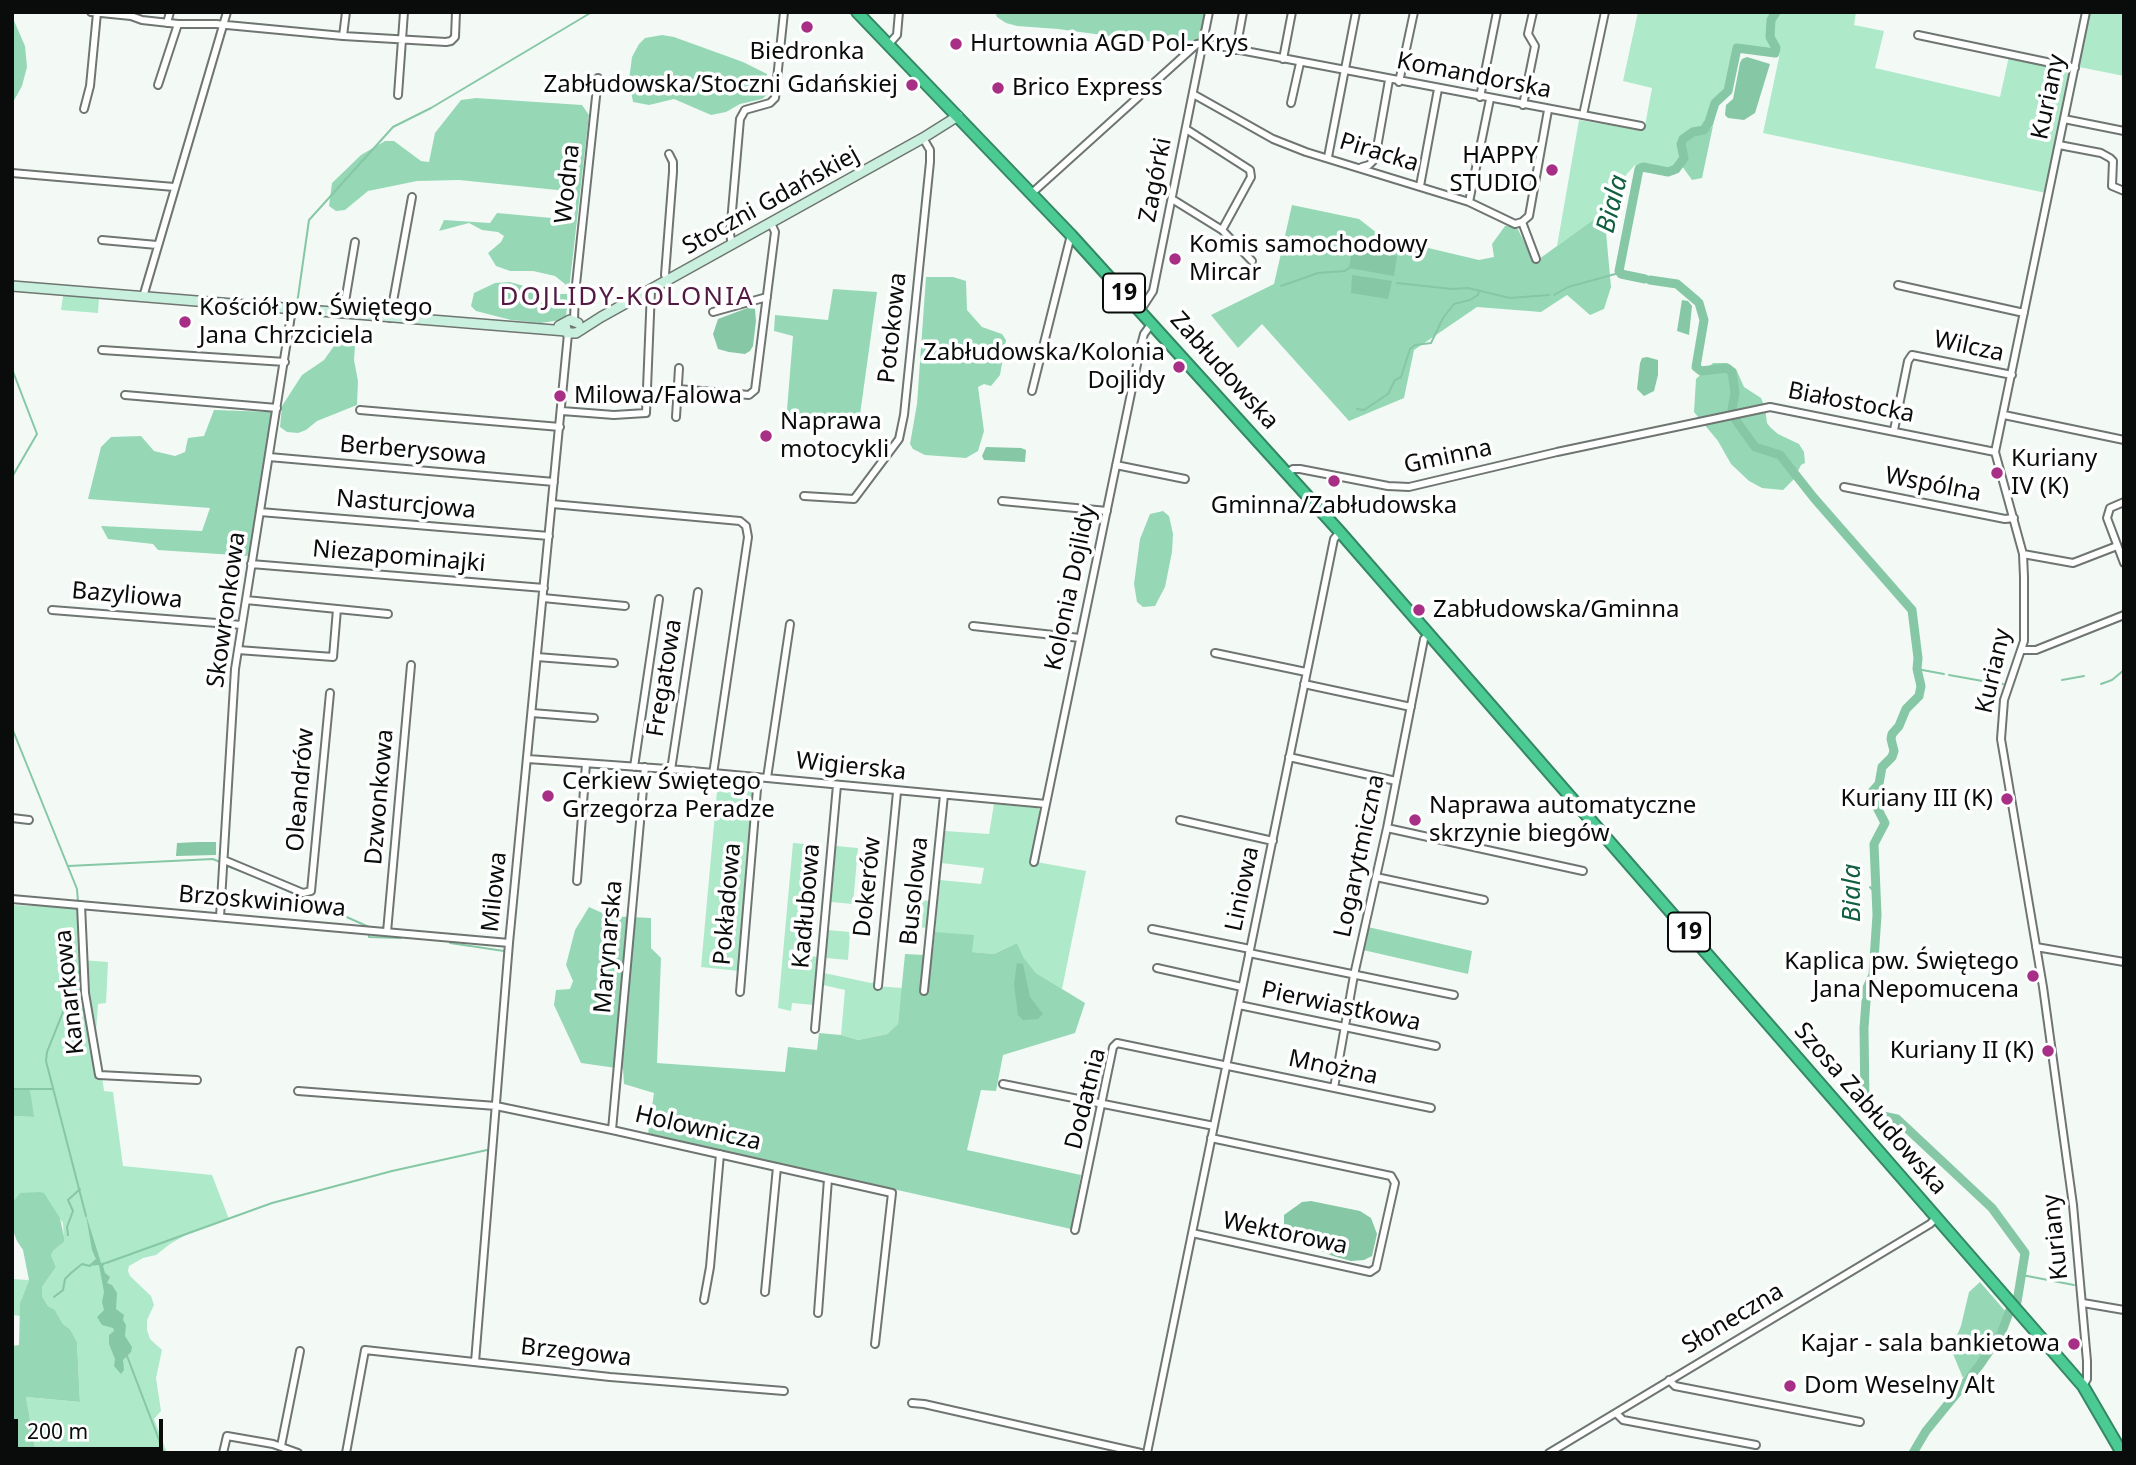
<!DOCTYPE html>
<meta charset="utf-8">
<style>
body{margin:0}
#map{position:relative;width:2136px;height:1465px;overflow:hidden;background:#f3faf6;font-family:"Noto Sans",sans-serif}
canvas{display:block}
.frame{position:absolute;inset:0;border:14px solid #0a0c0b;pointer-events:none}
.scale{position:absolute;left:14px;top:1419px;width:149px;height:32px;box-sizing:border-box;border:4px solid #0a0c0b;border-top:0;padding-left:9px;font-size:21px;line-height:24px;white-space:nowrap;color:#0a0c0b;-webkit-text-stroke:5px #fff;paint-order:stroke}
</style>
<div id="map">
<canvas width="2136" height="1465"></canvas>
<div class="frame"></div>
<div class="scale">200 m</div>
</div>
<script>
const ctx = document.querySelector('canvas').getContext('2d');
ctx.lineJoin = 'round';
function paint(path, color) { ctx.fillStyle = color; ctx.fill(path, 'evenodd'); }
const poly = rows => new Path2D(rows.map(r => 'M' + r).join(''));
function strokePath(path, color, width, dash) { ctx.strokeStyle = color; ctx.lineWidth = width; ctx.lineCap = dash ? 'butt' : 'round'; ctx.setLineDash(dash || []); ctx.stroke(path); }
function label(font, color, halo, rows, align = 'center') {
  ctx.font = font + ' "Noto Sans",sans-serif'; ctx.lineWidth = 7; ctx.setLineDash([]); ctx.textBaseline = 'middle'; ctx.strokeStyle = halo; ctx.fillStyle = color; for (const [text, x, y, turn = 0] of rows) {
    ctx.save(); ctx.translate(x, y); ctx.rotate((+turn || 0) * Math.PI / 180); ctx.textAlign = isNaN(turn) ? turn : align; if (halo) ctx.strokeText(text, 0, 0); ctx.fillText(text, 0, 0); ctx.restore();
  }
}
paint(poly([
 [1638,12,1856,12,1854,25,1884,31,1875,68,2000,97,2009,56,2072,69,2046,193,1763,133,1780,53,1780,47,1774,39,1773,44,1776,51,1773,54,1737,48,1729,94,1717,107,1713,126,1705,134,1692,136,1687,157,1674,175,1642,172,1635,165,1626,175,1617,230,1606,228,1601,214,1557,246,1579,120,1644,131,1652,88,1623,81],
 [2089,12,2124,12,2124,76,2079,67],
 [72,295,99,298,98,313,61,310,63,296],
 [718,780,755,783,739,971,701,967],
 [994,804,1037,808,1041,811,1031,861,1086,871,1062,989,1036,973,1024,958,1017,943,994,954,971,952,935,932,940,880,981,884,984,868,941,863,945,831,989,834],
 [793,843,805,844,796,954,818,957,814,1005,792,1003,791,1011,778,1008],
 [836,846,858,848,853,904,831,902],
 [910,899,930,901,928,928,908,926],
 [12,905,78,908,81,960,108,962,106,1003,98,1004,96,1032,104,1091,113,1092,123,1166,212,1175,229,1219,191,1232,170,1244,156,1255,143,1258,129,1266,128,1271,130,1276,151,1296,154,1305,147,1320,147,1330,150,1339,162,1350,156,1378,161,1411,154,1419,167,1453,36,1453,26,1397,80,1402,77,1342,70,1329,63,1324,55,1310,48,1306,42,1296,42,1287,56,1267,51,1255,54,1250,64,1242,63,1223,45,1198,20,1194,12,1203,12,1116,33,1117,30,1089,12,1089],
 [828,930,850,932,848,960,826,958],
 [824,973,871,983,875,982,875,986,902,988,898,1024,887,1034,858,1040,841,1035,845,990,823,985],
 [12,1279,29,1280,20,1303,21,1316,12,1315]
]), '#aee9ca');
paint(poly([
 [995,12,1205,12,1207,21,1200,37,1191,47,1058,29,1017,26,1006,23,997,17],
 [12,16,25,46,27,67,22,86,12,104],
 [662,35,674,37,743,62,767,74,768,94,762,99,740,104,726,112,711,115,674,99,649,105,633,102,629,80,632,57,639,44,645,38],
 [476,98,582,105,589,115,566,316,561,320,541,323,511,320,476,311,471,306,474,293,495,283,510,282,552,294,568,294,565,284,555,276,533,271,510,271,496,266,488,253,501,242,504,236,498,232,482,230,469,223,439,231,444,220,490,223,497,213,574,220,577,192,459,180,417,181,368,191,345,210,336,211,329,206,332,183,361,155,385,141,394,141,421,161,429,162,435,133,461,100],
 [1713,126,1702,178,1692,180,1682,166,1687,157,1684,143,1692,136,1705,134],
 [1292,205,1359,219,1382,237,1479,260,1494,257,1492,244,1505,226,1516,226,1535,262,1601,214,1605,221,1611,287,1604,309,1590,315,1567,295,1541,312,1477,307,1414,350,1404,398,1349,421,1262,324,1238,348,1211,315,1274,284],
 [926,277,953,277,966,281,967,310,982,327,1002,334,1006,340,1000,375,991,386,984,384,978,387,984,431,978,451,966,458,925,455,913,449,910,444,917,404],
 [833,289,877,292,858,429,786,422,793,336,774,331,775,315,828,320],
 [339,339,351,340,355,346,354,360,358,381,357,405,317,421,306,430,298,433,287,432,280,427,282,406,302,375,324,360],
 [1713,363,1727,363,1736,369,1744,387,1761,398,1765,408,1767,423,1770,427,1778,434,1799,444,1804,452,1805,463,1801,465,1794,479,1783,490,1762,488,1749,481,1731,464,1718,441,1694,412,1696,379],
 [214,410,273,412,249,556,158,550,153,544,108,539,101,526,202,531,210,508,88,499,101,447,111,437,141,436,154,451,175,456,185,452,188,438,204,436],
 [1163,511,1169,516,1173,534,1172,552,1165,587,1155,606,1143,607,1137,602,1134,584,1140,539,1150,514],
 [589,907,609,916,651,918,651,948,661,958,657,1063,785,1072,788,1047,817,1050,819,1033,841,1035,858,1040,887,1034,898,1024,905,954,925,955,929,949,933,949,935,932,974,935,972,952,994,954,1017,943,1024,958,1036,973,1085,1003,1075,1033,1003,1055,996,1091,981,1090,967,1150,1081,1175,1071,1229,648,1134,654,1093,624,1084,623,1069,581,1063,554,1005,556,990,570,989,573,981,566,965,575,930],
 [1368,927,1472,951,1468,974,1363,950],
 [12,1089,30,1089,34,1117,12,1116],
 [39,1192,44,1193,60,1218,64,1237,64,1242,54,1250,51,1255,56,1267,42,1287,42,1296,48,1306,55,1310,63,1324,70,1329,77,1342,80,1402,26,1397,36,1453,12,1453,12,1346,19,1345,20,1303,29,1280,23,1250,17,1241,12,1228,12,1203,20,1193],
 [1980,1282,2006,1312,2001,1329,1981,1360,1963,1378,1951,1349,1961,1326,1969,1292]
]), '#96d8b6');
paint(poly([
 [1747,57,1770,64,1755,113,1744,120,1728,118,1725,115,1726,105,1733,99,1740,63,1742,59],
 [1352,250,1397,256,1394,276,1349,268],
 [1352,275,1392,281,1388,299,1351,293],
 [1682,300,1688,301,1692,306,1689,335,1677,331],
 [750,307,755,309,756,321,753,346,750,351,745,354,729,352,718,349,713,334,718,319],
 [1647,357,1658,360,1658,375,1654,391,1644,396,1637,389,1640,363,1642,358],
 [986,447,1021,448,1026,450,1025,462,984,460,982,456],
 [197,842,216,842,216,855,176,856,177,843],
 [1017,963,1023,964,1030,997,1043,1014,1038,1019,1023,1020,1018,1015,1014,984],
 [1311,1201,1360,1211,1371,1218,1377,1234,1372,1256,1364,1260,1351,1261,1333,1256,1298,1241,1284,1228,1284,1215,1302,1202],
 [86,1215,101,1263,107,1262,103,1266,105,1273,110,1277,107,1283,112,1285,117,1293,116,1309,124,1315,123,1320,126,1325,125,1336,132,1347,131,1352,123,1360,124,1370,121,1374,114,1366,115,1359,109,1344,109,1335,114,1331,113,1328,102,1325,97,1317,104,1310,102,1302,104,1292,99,1265,88,1266,96,1259,92,1250]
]), '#86c7a5');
strokePath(poly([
 [1397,283,1452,289,1468,288,1510,298,1549,295],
 [1281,286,1318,273,1345,271,1349,268],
 [1554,295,1568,287,1619,273],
 [297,304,309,220,393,127,431,108,592,12],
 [12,369,37,434,12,477],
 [1357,409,1364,410,1388,394,1395,380,1401,377,1410,349,1415,345,1431,343,1443,318,1454,304,1470,300,1478,295,1479,290],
 [272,454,295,314],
 [264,506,271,463],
 [1917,669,1944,674],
 [1949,675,1988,682],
 [2062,680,2084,676],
 [1994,682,2003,684],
 [2101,684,2112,680,2124,670],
 [12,728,77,889,78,902],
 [68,866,213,859,220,862],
 [227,866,254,876],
 [268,882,369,927],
 [1870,887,1877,895],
 [78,908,79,934],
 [369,935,369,937,401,938],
 [450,943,504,951],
 [81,967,47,1052,46,1061,86,1216],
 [505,1033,511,952],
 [12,1089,53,1089],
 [68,1235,67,1227,73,1211,68,1200,80,1189],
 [106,1263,272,1203,392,1171,487,1150],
 [2022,1275,2074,1285],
 [54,1297,63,1290,65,1279,71,1273,82,1264,90,1266],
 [127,1356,164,1453]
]), '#86c7a5', 2);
strokePath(poly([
 [1645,279,1621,274,1619,271,1639,169,1643,167,1668,172,1676,169,1684,158,1681,144,1683,139,1693,132,1704,130,1709,122,1715,103,1728,91,1737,48,1775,53,1776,48,1770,37,1771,20,1776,12],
 [1650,280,1677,284,1697,301],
 [1699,303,1704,320,1696,367,1701,371,1727,368,1732,372,1735,393,1732,409],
 [1735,419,1755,447,1780,455,1814,498,1912,610,1918,658,1917,669,1921,686,1919,696,1906,709,1899,726,1892,734,1891,739,1894,751,1892,757,1882,767,1879,784,1870,794,1885,823,1874,844,1877,915,1873,975,1867,988,1864,1028,1865,1103,1873,1114,1897,1119,1992,1208,2025,1253,2017,1302],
 [1913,1453,1926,1431,1979,1366,2001,1334,2010,1310]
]), '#86c7a5', 9);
const street = poly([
 [91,12,131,16,142,20,178,24,216,24,343,36,446,42,451,41,455,37,456,12],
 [167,23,170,12],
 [1918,35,2075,68],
 [343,36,346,12],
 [1203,43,1641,126],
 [888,45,897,35,899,12],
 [1236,50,1243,12],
 [1283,59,1292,12],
 [1399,82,1414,12],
 [158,85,178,24],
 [1193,94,1273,139,1306,152,1469,202,1515,224,1522,222,1536,259],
 [398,95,404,12],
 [1480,97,1497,12],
 [1291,103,1300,63],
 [1523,105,1535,46,1528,34,1533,12],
 [84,109,90,86,97,13],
 [1583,115,1605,12],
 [2064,119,2124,131],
 [1186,129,1250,170,1251,177,1222,230],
 [2059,145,2101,153,2110,158,2113,161,2112,186,2124,191],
 [1328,157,1356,12],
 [1362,167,1369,165,1375,159,1389,80],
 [12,173,174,187],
 [1420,186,1438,89],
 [1032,193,1197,44,1203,43],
 [1172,199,1222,230,1252,261],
 [1469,202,1490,99],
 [1522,222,1529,216,1548,110],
 [102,240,157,245],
 [732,245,730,234,740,119,745,110,770,103,775,98,784,12],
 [668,280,665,275,673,172,673,162,669,154],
 [1898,285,2024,313],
 [143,297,227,12],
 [1140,311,1153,291,1209,12],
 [713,312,767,297],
 [343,314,355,242],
 [390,318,412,197],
 [574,320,575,294,598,78],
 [102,350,285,362],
 [678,389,749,395,755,390,775,232,771,223],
 [1032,391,1071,235],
 [125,395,277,408],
 [360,410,560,427],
 [562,411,614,415,646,413,651,290],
 [2004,415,2124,440],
 [676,417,679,368],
 [1894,430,1908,361,1912,355,2012,375],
 [269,457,554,482],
 [1116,465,1185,479],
 [1287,473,1293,469,1300,469,1388,486,1409,487,1557,452,1770,407,1995,452],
 [1844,487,2005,519,2014,518],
 [804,496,854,499,899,439,904,415,930,162,930,150,923,138],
 [1002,501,1107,511],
 [2124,502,2110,508,2107,518,2124,563],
 [552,504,740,521,746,526,748,537,713,774],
 [260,512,549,536],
 [2023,554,2073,563,2117,546],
 [251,564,544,588],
 [543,598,625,606],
 [246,600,388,614],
 [52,610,242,625],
 [973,626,1080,638],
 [238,650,333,657,337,609],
 [2023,650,2036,650,2124,615],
 [1215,653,1306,672],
 [537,657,614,663],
 [1304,684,1411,707],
 [532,713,594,718],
 [1289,757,1396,781],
 [528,759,681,770,1046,804],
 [634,767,659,599],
 [671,770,698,592],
 [767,778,790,624],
 [12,818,29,820],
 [1180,820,1273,841],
 [1387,828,1583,871],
 [224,860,303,893,311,891,330,693],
 [1034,862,1141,345,1144,334,1152,323],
 [1376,877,1484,900],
 [577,881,586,764],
 [12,899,509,943],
 [81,905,85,993,99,1075,197,1080],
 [220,917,235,669,292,309],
 [1152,929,1250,949],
 [387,932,411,665],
 [2036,947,2124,962],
 [1249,953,1454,995],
 [1157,968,1242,987],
 [878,986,897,792],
 [924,991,944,795],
 [740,992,758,777],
 [1239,1005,1436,1046],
 [815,1029,837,785],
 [1003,1084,1214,1126],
 [1334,1088,1354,975,1387,828,1424,639,1430,634],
 [298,1091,496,1106,612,1130,892,1193,875,1344],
 [612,1130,645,767],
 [1075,1230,1113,1047,1117,1043,1431,1108],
 [1192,1233,1370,1272,1376,1268,1395,1183,1391,1176,1211,1138],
 [765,1292,777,1167],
 [704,1300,710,1267,720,1154],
 [2083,1303,2124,1310],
 [818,1313,828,1179],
 [475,1362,509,943,568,334],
 [1669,1380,1675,1386,1860,1422],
 [2083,1386,2087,1379,2087,1361,2073,1205,2043,987,2001,739,2004,700,2024,641,2024,577,2023,554,1995,452,2086,12],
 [912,1403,924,1404,1141,1453],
 [1616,1413,1623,1420,1756,1445],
 [281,1446,300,1351],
 [223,1453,227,1436,273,1444,298,1453],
 [346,1453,365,1350,610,1377,784,1391],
 [1147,1453,1321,603,1334,539,1340,532],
 [1549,1453,1930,1224,1937,1217]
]);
const secondary = poly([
 [12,286,566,331],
 [565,325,567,333,576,333,601,317,923,138,958,116],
 [559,326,570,320,578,323]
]);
const highway = poly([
 [857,12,1071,235,1340,532,2083,1386,2122,1453]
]);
strokePath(street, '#6f7571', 10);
strokePath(secondary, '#6f7571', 12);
strokePath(highway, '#348863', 14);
strokePath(street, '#fff', 6);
strokePath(secondary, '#c9efdf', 9);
strokePath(highway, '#4bcb93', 10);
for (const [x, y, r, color] of [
 [807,27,7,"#a73086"],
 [956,44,7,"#a73086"],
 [912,85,7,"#a73086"],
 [998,88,7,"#a73086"],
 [1552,170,7,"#a73086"],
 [1175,259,7,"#a73086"],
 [185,322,7,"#a73086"],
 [1179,367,7,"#a73086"],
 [560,396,7,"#a73086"],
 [766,436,7,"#a73086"],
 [1997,473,7,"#a73086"],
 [1334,481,7,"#a73086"],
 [1419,610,7,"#a73086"],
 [548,796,7,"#a73086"],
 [2007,799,7,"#a73086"],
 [1415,820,7,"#a73086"],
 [2033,976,7,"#a73086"],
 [2048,1051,7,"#a73086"],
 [2074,1344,7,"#a73086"],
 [1790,1386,7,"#a73086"]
]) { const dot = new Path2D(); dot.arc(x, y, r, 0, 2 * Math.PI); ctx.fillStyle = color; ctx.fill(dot); strokePath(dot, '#fff', 2.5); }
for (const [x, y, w] of [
 [1124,293,42],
 [1689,932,42]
]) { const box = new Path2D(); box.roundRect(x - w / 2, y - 19.5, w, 39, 5); ctx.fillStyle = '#fff'; ctx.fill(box); strokePath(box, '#0a0c0b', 2); }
label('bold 23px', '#0a0c0b', null, [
 ["19",1124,293],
 ["19",1689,932]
]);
label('24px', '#0a0c0b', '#fff', [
 ["Hurtownia AGD Pol- Krys",970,44],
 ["Biedronka",807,52,"center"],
 ["Zabłudowska/Stoczni Gdańskiej",898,85,"right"],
 ["Brico Express",1012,88],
 ["HAPPY",1538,156,"right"],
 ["STUDIO",1538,184,"right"],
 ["Komis samochodowy",1189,245],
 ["Mircar",1189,273],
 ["Kościół pw. Świętego",199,308],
 ["Jana Chrzciciela",199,336],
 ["Zabłudowska/Kolonia",1165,353,"right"],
 ["Dojlidy",1165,381,"right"],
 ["Milowa/Falowa",574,396],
 ["Naprawa",780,422],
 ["motocykli",780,450],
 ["Kuriany",2011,459],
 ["IV (K)",2011,487],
 ["Gminna/Zabłudowska",1334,506,"center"],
 ["Zabłudowska/Gminna",1433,610],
 ["Cerkiew Świętego",562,782],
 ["Grzegorza Peradze",562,810],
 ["Kuriany III (K)",1993,799,"right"],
 ["Naprawa automatyczne",1429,806],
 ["skrzynie biegów",1429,834],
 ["Kaplica pw. Świętego",2019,962,"right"],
 ["Jana Nepomucena",2019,990,"right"],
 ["Kuriany II (K)",2034,1051,"right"],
 ["Kajar - sala bankietowa",2060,1344,"right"],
 ["Dom Weselny Alt",1804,1386]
], 'left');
label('24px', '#0a0c0b', '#fff', [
 ["Komandorska",1474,76,11],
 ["Kuriany",2049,97,-78],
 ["Piracka",1379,153,17],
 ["Zagórki",1156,180,-79],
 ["Wodna",568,184,-84],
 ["Stoczni Gdańskiej",771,201,-29],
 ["Potokowa",893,328,-84],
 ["Wilcza",1969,347,12],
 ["Zabłudowska",1224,371,48],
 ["Białostocka",1851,403,11],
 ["Berberysowa",413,451,5],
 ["Gminna",1448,457,-12],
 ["Wspólna",1933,485,11],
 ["Nasturcjowa",406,505,5],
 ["Niezapominajki",399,557,5],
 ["Kolonia Dojlidy",1071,588,-78],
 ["Bazyliowa",127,596,5],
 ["Skowronkowa",227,610,-82],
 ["Kuriany",1994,671,-77],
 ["Fregatowa",665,678,-81],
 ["Wigierska",851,767,6],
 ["Oleandrów",301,790,-85],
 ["Dzwonkowa",380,797,-85],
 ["Logarytmiczna",1360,856,-78],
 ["Dokerów",868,887,-84],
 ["Liniowa",1243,889,-78],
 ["Busolowa",915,891,-84],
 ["Milowa",495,892,-84],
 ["Brzoskwiniowa",262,902,5],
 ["Pokładowa",728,904,-85],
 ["Kadłubowa",807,906,-85],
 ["Marynarska",609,947,-85],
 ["Kanarkowa",70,992,-96],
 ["Pierwiastkowa",1341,1007,12],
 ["Mnożna",1333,1068,12],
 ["Dodatnia",1086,1099,-76],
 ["Szosa Zabłudowska",1870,1109,49],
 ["Holownicza",698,1129,13],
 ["Wektorowa",1285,1234,12],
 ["Kuriany",2056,1237,-96],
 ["Słoneczna",1733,1319,-31],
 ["Brzegowa",576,1353,6]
]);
label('italic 26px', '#106040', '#fff', [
 ["Biala",1613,204,-76],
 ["Biala",1853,893,-90]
]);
ctx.letterSpacing = '2px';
label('26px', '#521942', '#fff', [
 ["DOJLIDY-KOLONIA",627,298]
]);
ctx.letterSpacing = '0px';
</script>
